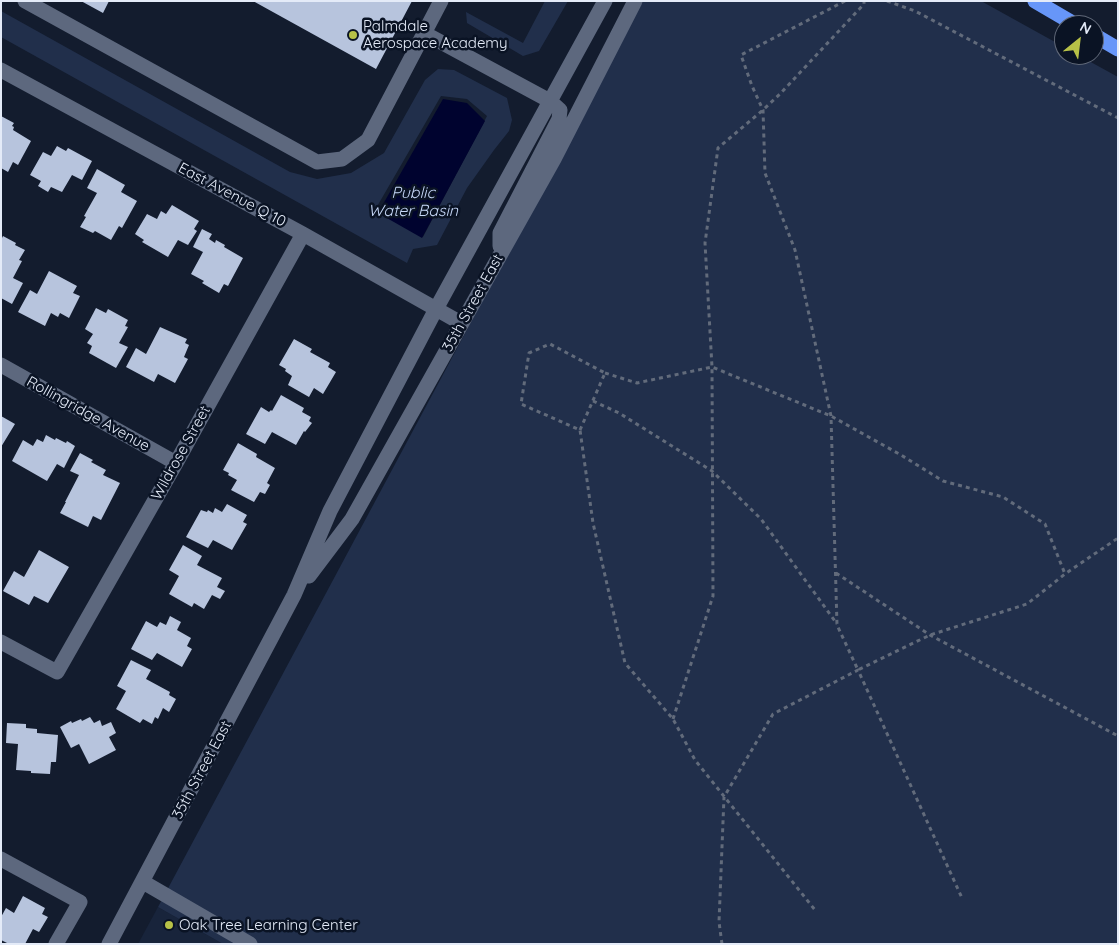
<!DOCTYPE html>
<style>
body{margin:0}
#map{position:relative;width:1119px;height:945px;overflow:hidden;background:#131c2e;font-family:Quicksand,sans-serif}
canvas{display:block}
.frame{position:absolute;inset:0;border:2px solid #e4ebf8;pointer-events:none}
.north{position:absolute;left:1054px;top:15px;width:50px;height:50px;box-sizing:border-box;background:#0a1324;border:1px solid #616979;border-radius:50%;rotate:29deg;font-size:14px;font-weight:700;line-height:20px;text-align:center;color:#e4ebf8}
.north::after{content:'';display:block;margin:auto;width:18px;height:22px;background:#b7c147;clip-path:polygon(50% 0,100% 100%,50% 72%,0 100%)}
</style>
<div id="map">
<canvas width="1119" height="945"></canvas>
<div class="frame"></div>
<div class="north">N</div>
</div>
<script>
const ctx = document.querySelector('canvas').getContext('2d');
ctx.lineJoin = 'round';
function paint(path, color) { ctx.fillStyle = color; ctx.fill(path, 'evenodd'); }
const poly = rows => new Path2D(rows.map(r => 'M' + r).join(''));
function strokePath(path, color, width, dash) { ctx.strokeStyle = color; ctx.lineWidth = width; ctx.lineCap = dash ? 'butt' : 'round'; ctx.setLineDash(dash || []); ctx.stroke(path); }
function label(font, color, halo, rows, align = 'center') {
  ctx.font = font + ' Quicksand,sans-serif'; ctx.lineWidth = 5; ctx.setLineDash([]); ctx.textBaseline = 'middle'; ctx.strokeStyle = halo; ctx.fillStyle = color; for (const [text, x, y, turn = 0] of rows) {
    ctx.save(); ctx.translate(x, y); ctx.rotate((+turn || 0) * Math.PI / 180); ctx.textAlign = isNaN(turn) ? turn : align; if (halo) ctx.strokeText(text, 0, 0); ctx.fillText(text, 0, 0); ctx.restore();
  }
}
paint(poly([
 [158,907,223,944,138,944]
]), '#18243b');
paint(poly([
 [545,1,568,1,539,51,523,56,467,23,466,12,523,43],
 [643,1,981,1,1064,47,1064,55,1078,55,1118,77,1118,944,223,944,158,907],
 [1,11,290,172,317,179,351,173,384,153,425,80,438,69,454,70,507,98,512,120,509,131,494,150,467,188,437,245,413,249,407,263,1,37],
 [441,96,467,99,487,116,423,237,375,210]
]), '#212f4b');
paint(poly([
 [443,99,467,103,485,121,422,238,378,213]
]), '#00032f');
paint(poly([
 [81,1,109,1,103,13],
 [253,1,412,1,376,69],
 [1,116,14,123,12,126,14,127,13,130,31,141,18,165,13,162,8,172,1,168],
 [57,146,66,151,68,148,92,161,82,180,72,175,62,192,51,187,48,192,38,186,41,181,30,175,43,152,51,156],
 [97,169,125,185,121,192,137,201,122,228,119,226,111,240,95,231,93,233,80,227,86,217,84,216,97,193,87,188],
 [172,205,199,221,194,229,197,231,188,245,178,240,168,257,142,242,144,240,135,234,147,214,157,219,161,211,166,214],
 [202,229,212,234,209,239,215,243,216,240,225,245,224,247,243,258,228,286,224,284,219,293,202,283,204,281,191,274,203,252,193,247],
 [3,236,16,243,15,245,25,250,19,260,22,261,13,278,23,283,12,304,1,298,1,240],
 [49,271,77,286,73,293,80,296,69,318,60,313,58,317,51,313,45,326,18,312,30,290,37,294],
 [96,308,106,313,108,309,128,320,125,326,128,327,119,343,128,347,116,368,89,353,92,346,87,343,93,334,85,329],
 [160,327,187,339,185,343,189,345,184,357,188,359,175,383,158,374,154,382,126,367,136,348,146,354],
 [294,339,312,349,310,352,330,363,328,367,336,372,323,394,314,388,309,397,288,385,292,376,285,371,286,369,279,365],
 [281,395,304,408,302,412,311,417,309,421,312,423,305,432,304,431,296,445,272,432,265,444,246,434,261,407,269,412,271,410,272,411],
 [1,416,15,424,1,447],
 [46,435,55,440,56,438,66,443,67,441,75,446,64,468,57,464,47,481,12,461,23,440,33,446,37,439,43,442],
 [238,443,257,454,256,457,275,468,267,483,270,485,265,494,260,492,254,502,231,490,237,480,228,475,229,473,223,470],
 [80,453,93,460,91,462,106,470,103,475,120,483,101,520,93,516,88,527,60,513,66,502,65,502,79,475,70,471],
 [227,504,247,515,243,522,247,524,232,550,213,540,208,548,186,537,201,510,207,512,208,510,213,513,215,508,222,512],
 [183,545,202,556,197,565,222,578,217,587,225,591,220,599,212,595,204,609,194,603,192,607,169,594,179,576,169,570],
 [39,550,69,567,48,603,34,596,29,605,3,591,14,571,24,577],
 [170,616,181,622,177,630,191,638,187,646,192,649,182,667,157,653,152,660,131,649,146,621,157,627,160,622,166,625],
 [131,660,151,670,146,679,170,692,169,695,176,699,169,712,163,708,158,719,155,717,152,724,143,719,140,723,116,709,126,691,117,686],
 [90,717,94,723,100,720,102,726,111,722,116,733,109,737,116,750,89,764,79,744,71,748,60,727,71,721,72,723,81,719,82,721],
 [7,723,26,724,26,728,37,729,37,733,58,735,56,762,51,762,50,774,31,773,31,771,16,770,18,744,6,743],
 [23,896,45,908,42,914,48,917,39,932,33,929,25,944,9,944,1,940,1,917,6,908,14,913]
]), '#b7c4dd');
strokePath(poly([
 [845,1,741,55,752,86,763,110,765,173,795,250,831,416,837,625,858,670,930,635,1027,604,1065,574,1118,538],
 [887,1,915,11,1118,118],
 [605,373,637,383,712,367,831,416,901,455,943,481,1003,497,1045,524,1065,574],
 [593,401,619,413,712,471,761,519,837,624],
 [580,430,605,373,550,344,529,353,521,404,580,430,593,523,625,663,673,719,695,760,815,910],
 [836,573,930,635,1118,736],
 [673,719,713,596,712,367,705,243,718,148,763,110,780,94,864,4,864,1],
 [722,944,719,922,724,797,773,714,858,670,962,898]
]), '#626b7b', 3, [4, 4]);
strokePath(poly([
 [25,1,317,162,342,159,368,140,441,1],
 [424,33,550,101,560,110,559,119,500,233,500,246],
 [1,70,303,234,461,323],
 [1,365,176,463],
 [309,576,352,519,554,159,635,1],
 [1,642,57,672,176,463,303,234],
 [1,859,80,902,56,944],
 [143,882,250,944],
 [109,944,294,595,330,511,436,309,605,1]
]), '#5d687e', 15);
strokePath(poly([
 [1035,1,1076,25],
 [1094,35,1118,49]
]), '#6796f8', 15);
for (const [x, y, r, color] of [
 [353,35,5,"#b7c147"],
 [169,925,5,"#b7c147"]
]) { const dot = new Path2D(); dot.arc(x, y, r, 0, 2 * Math.PI); ctx.fillStyle = color; ctx.fill(dot); strokePath(dot, '#0a1324', 2); }
label('15px', '#e4ebf8', '#0a1324', [
 ["Palmdale",363,26],
 ["Aerospace Academy",363,43],
 ["Oak Tree Learning Center",179,925]
], 'left');
label('15px', '#e4ebf8', '#0a1324', [
 ["East Avenue Q 10",232,195,28],
 ["35th Street East",473,303,-61],
 ["Rollingridge Avenue",88,414,29],
 ["Wildrose Street",181,453,-61],
 ["35th Street East",202,770,-62]
]);
label('italic 16px', '#c5d6f6', '#0a1324', [
 ["Public",413,193],
 ["Water Basin",413,211]
]);
</script>
